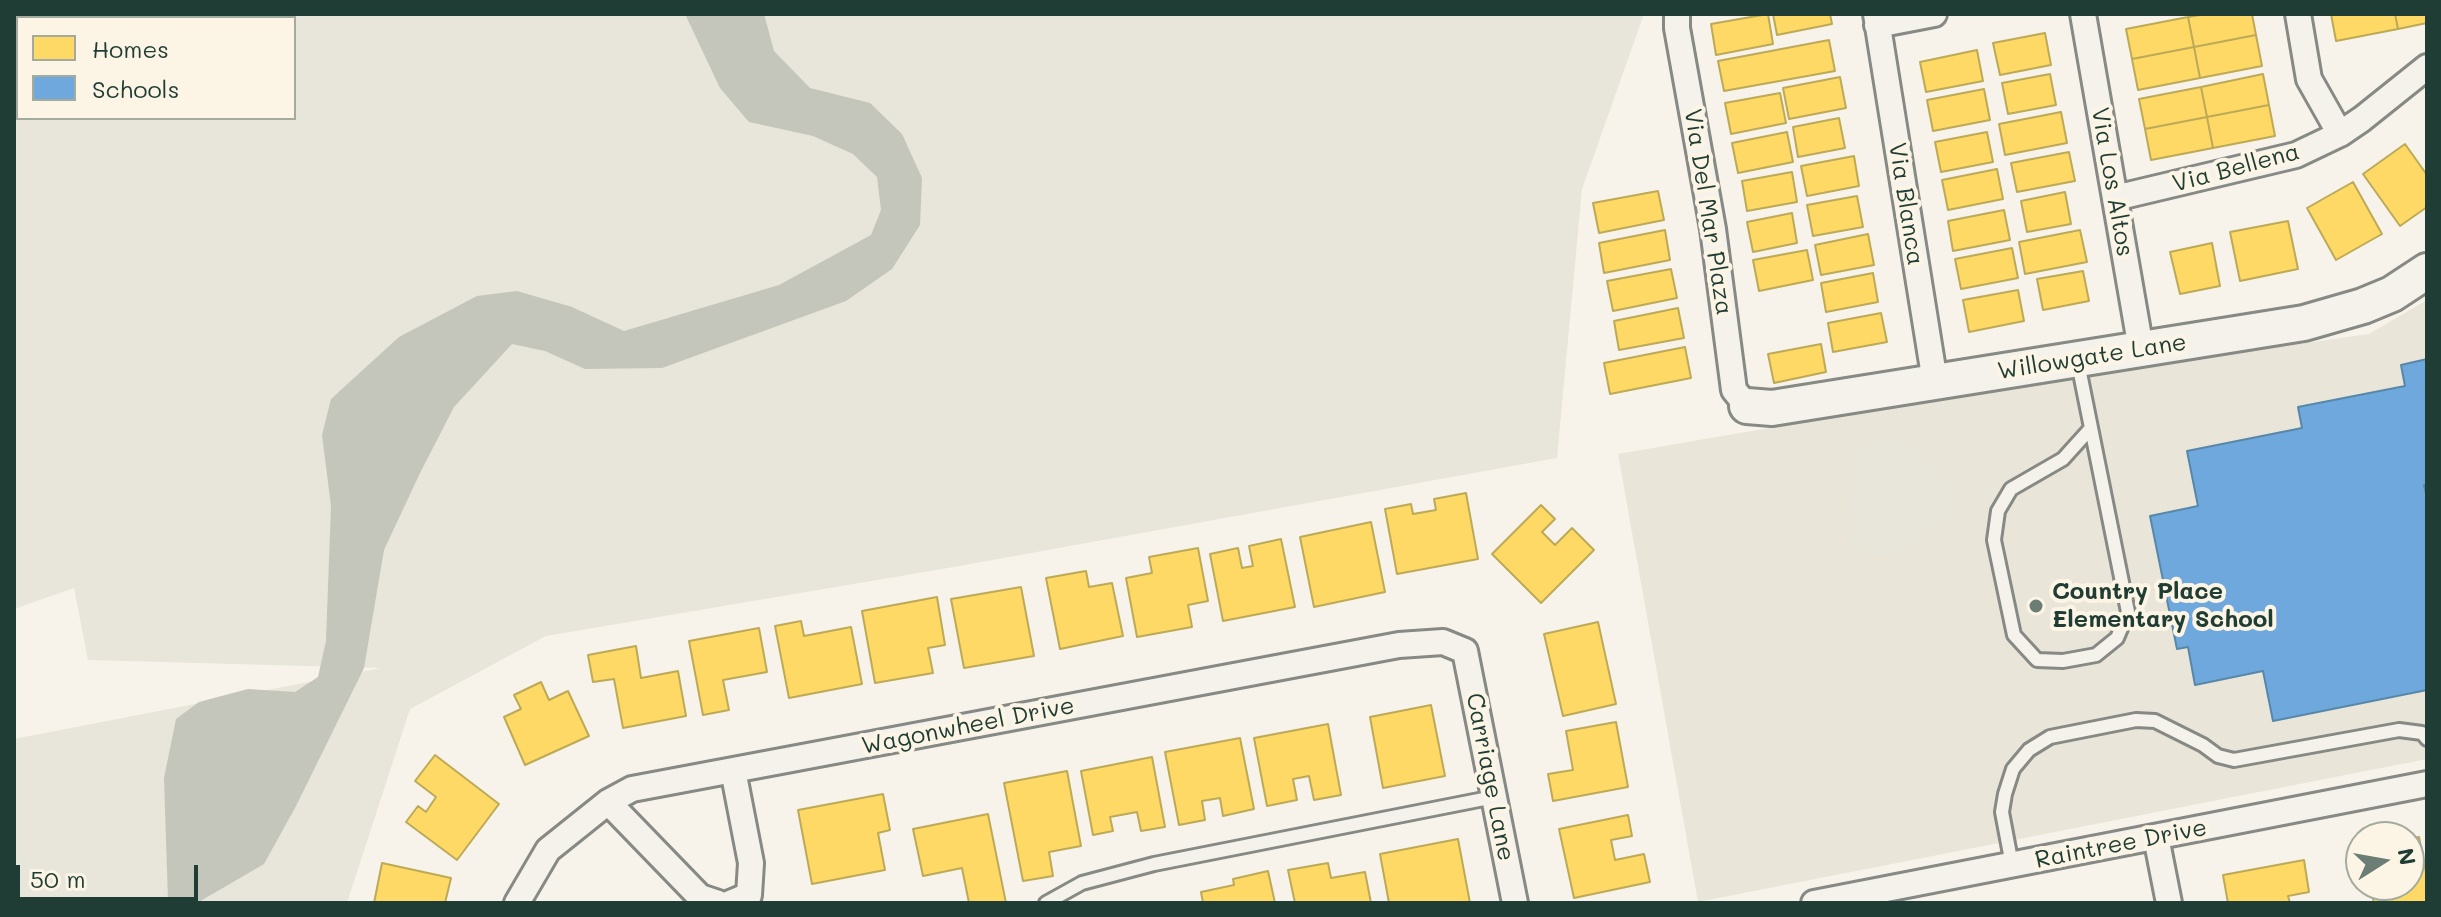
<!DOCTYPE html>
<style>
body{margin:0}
#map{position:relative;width:2441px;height:917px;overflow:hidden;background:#f7f3ea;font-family:Mali,sans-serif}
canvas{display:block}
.frame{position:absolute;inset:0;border:16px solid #1f3d34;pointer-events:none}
.legend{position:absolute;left:16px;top:16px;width:280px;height:104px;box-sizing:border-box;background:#fcf5e5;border:2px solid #a4ab9e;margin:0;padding:10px 14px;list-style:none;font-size:24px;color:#1f3d34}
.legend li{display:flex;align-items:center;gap:16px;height:40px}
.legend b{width:40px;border:2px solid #a4ab9e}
.north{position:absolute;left:2345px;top:821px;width:80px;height:80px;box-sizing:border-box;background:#fcf5e5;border:2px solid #a4ab9e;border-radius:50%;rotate:79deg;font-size:22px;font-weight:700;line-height:32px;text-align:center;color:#1f3d34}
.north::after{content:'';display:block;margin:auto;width:28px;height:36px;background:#6b7d74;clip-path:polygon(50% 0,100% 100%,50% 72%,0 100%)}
.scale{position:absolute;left:16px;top:865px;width:182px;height:36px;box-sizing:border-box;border:4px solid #1f3d34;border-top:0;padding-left:10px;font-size:24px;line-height:28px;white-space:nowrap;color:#1f3d34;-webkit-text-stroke:6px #fcf5e5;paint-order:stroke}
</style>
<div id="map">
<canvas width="2441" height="917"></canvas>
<div class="frame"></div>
<ul class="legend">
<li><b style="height:22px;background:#ffd966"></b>Homes</li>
<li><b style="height:22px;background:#6fa8dc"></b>Schools</li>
</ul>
<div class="north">N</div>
<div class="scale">50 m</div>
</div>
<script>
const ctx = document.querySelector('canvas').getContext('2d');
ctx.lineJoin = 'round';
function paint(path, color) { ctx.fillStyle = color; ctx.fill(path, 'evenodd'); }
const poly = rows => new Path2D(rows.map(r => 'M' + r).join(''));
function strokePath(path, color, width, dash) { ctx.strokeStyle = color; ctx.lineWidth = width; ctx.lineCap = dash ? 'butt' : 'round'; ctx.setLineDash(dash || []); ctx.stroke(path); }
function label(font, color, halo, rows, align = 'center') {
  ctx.font = font + ' Mali,sans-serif'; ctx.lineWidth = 8; ctx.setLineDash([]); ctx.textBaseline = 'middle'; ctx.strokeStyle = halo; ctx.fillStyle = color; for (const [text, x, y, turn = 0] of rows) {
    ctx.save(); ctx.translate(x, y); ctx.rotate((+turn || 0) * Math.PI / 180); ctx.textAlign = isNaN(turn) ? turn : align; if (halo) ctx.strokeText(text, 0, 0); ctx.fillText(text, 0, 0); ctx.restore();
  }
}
paint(poly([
 [2427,300,2427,759,1698,902,1618,454,2042,381,2369,334]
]), '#e9e5d9');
paint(poly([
 [14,14,1644,14,1582,189,1557,458,948,568,546,636,410,709,347,903,14,903,14,739,381,668,88,660,74,588,14,609],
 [18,18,294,18,294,118,18,118],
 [1897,434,1947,484,1953,496,1947,521,1904,549,1872,556,1852,540,1848,528,1851,461,1886,435]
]), '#e8e5da');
paint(poly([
 [685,14,764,14,774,51,810,88,870,103,902,134,922,178,920,225,892,269,846,301,662,368,585,369,545,351,512,344,454,407,420,473,384,550,364,668,296,806,264,864,197,903,168,900,164,778,176,719,199,702,248,689,295,692,318,677,326,641,331,506,322,435,331,399,399,337,477,296,517,291,572,307,624,331,779,285,871,235,881,210,877,177,853,154,813,136,749,122,720,88]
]), '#c4c6bb');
const homes = poly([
 [1768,14,1773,44,1716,55,1711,24,1768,14],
 [1773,14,1830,14,1832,24,1777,35,1773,14],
 [2206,14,2252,14,2256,35,2194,47,2188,17,2206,14],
 [2331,14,2395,14,2398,29,2336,41,2331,14],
 [2395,14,2427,14,2427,23,2398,29,2395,14],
 [2188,17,2194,47,2132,59,2126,29,2188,17],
 [2045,33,2051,65,2000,75,1993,43,2045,33],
 [2256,35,2262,66,2200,78,2194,47,2256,35],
 [1829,40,1835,71,1724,91,1718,61,1829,40],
 [2194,47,2200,78,2138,90,2132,59,2194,47],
 [1977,50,1983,81,1926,92,1920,62,1977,50],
 [2050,74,2056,105,2008,114,2002,83,2050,74],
 [2263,74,2269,105,2207,117,2201,87,2263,74],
 [1840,77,1846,108,1789,119,1783,88,1840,77],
 [2201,87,2207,117,2145,129,2139,99,2201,87],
 [1984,89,1990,120,1933,131,1927,100,1984,89],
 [1780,93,1786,123,1731,134,1725,103,1780,93],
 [2269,105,2275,136,2213,148,2207,117,2269,105],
 [2061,112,2067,143,2005,155,1999,124,2061,112],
 [2207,117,2213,148,2151,160,2145,129,2207,117],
 [1839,118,1845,148,1798,157,1793,127,1839,118],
 [1787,132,1793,162,1738,173,1732,143,1787,132],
 [1987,132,1993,162,1941,172,1935,142,1987,132],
 [2405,144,2427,175,2427,207,2400,226,2363,174,2405,144],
 [2069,152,2075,181,2017,192,2011,163,2069,152],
 [1854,156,1859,186,1807,196,1801,166,1854,156],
 [1997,169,2003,199,1948,210,1942,180,1997,169],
 [1792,172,1797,202,1747,211,1742,181,1792,172],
 [2353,182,2382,234,2336,260,2307,208,2353,182],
 [1658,191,1664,220,1599,233,1593,203,1658,191],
 [2065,192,2071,224,2027,232,2021,201,2065,192],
 [1857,196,1863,227,1813,236,1807,205,1857,196],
 [2004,210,2010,240,1953,251,1948,221,2004,210],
 [1792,213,1797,243,1753,252,1747,222,1792,213],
 [2288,221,2298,269,2240,281,2230,232,2288,221],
 [1665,230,1670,260,1604,273,1599,243,1665,230],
 [2080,230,2087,262,2025,274,2019,242,2080,230],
 [1868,234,1874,265,1821,275,1815,245,1868,234],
 [2212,243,2220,286,2180,294,2170,252,2212,243],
 [2012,248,2018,278,1961,289,1955,259,2012,248],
 [1807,250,1813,280,1759,291,1753,260,1807,250],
 [1671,269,1677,298,1613,311,1607,281,1671,269],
 [2083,271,2089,301,2043,310,2037,279,2083,271],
 [1873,273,1878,302,1826,312,1821,283,1873,273],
 [2018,290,2024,321,1969,332,1963,300,2018,290],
 [1678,308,1684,338,1619,350,1614,321,1678,308],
 [1881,313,1887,342,1833,352,1828,323,1881,313],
 [1821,344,1826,372,1774,383,1768,354,1821,344],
 [1685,347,1691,378,1610,394,1604,363,1685,347],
 [1466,493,1478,559,1397,574,1385,509,1411,504,1413,514,1436,510,1434,499,1466,493],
 [1541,505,1555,519,1542,532,1555,545,1572,528,1594,550,1541,603,1492,554,1541,505],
 [1371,522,1385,592,1314,607,1300,537,1371,522],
 [1281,539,1295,607,1223,621,1210,554,1238,548,1242,568,1253,566,1249,546,1281,539],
 [1198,548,1208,601,1188,605,1192,627,1137,637,1126,578,1152,573,1149,557,1198,548],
 [1086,571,1089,587,1112,583,1123,636,1060,649,1046,578,1086,571],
 [1021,587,1034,656,964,668,951,599,1021,587],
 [937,597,945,645,928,648,933,673,875,683,862,611,937,597],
 [801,621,804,636,851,627,862,684,789,698,775,626,801,621],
 [1598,622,1616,704,1563,716,1544,634,1598,622],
 [759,628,767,672,723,680,729,710,703,715,689,641,759,628],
 [636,646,641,678,678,671,686,716,623,728,614,679,593,682,588,655,636,646],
 [541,682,549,700,568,691,589,736,525,765,504,717,521,709,514,695,541,682],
 [1431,705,1445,776,1383,788,1370,717,1431,705],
 [1616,722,1628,787,1553,801,1548,774,1573,770,1566,731,1616,722],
 [1328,724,1341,795,1314,800,1309,776,1293,779,1297,800,1267,806,1254,738,1328,724],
 [1240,738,1254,809,1223,816,1220,798,1202,801,1205,820,1179,825,1165,752,1240,738],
 [435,755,499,804,457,860,406,822,418,806,426,812,436,797,415,781,435,755],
 [1152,757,1165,827,1141,831,1137,812,1110,817,1113,831,1093,835,1081,771,1152,757],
 [1067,771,1081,846,1049,852,1053,876,1023,881,1004,783,1067,771],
 [883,794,890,830,878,833,885,870,812,884,798,810,883,794],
 [988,814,1006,903,969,903,962,868,923,876,913,829,988,814],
 [1628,815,1632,836,1611,840,1615,860,1644,854,1650,882,1574,898,1559,829,1628,815],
 [2419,837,2427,877,2427,903,2374,903,2370,885,2409,885,2409,839,2419,837],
 [1458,839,1470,903,1389,903,1380,854,1458,839],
 [2304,860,2309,892,2288,896,2290,903,2228,903,2223,875,2304,860],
 [382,863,451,878,445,903,374,903,382,863],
 [1328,863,1331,878,1365,872,1371,903,1295,903,1288,870,1328,863],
 [1268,871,1275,903,1203,903,1201,892,1234,885,1233,879,1268,871]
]);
paint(homes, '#ffd966');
strokePath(homes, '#bcaa57', 2);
const schools = poly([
 [2427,359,2427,484,2424,485,2427,498,2427,690,2273,721,2263,671,2195,685,2188,647,2177,649,2150,516,2198,506,2187,451,2302,428,2298,407,2405,386,2401,365,2427,359]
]);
paint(schools, '#6fa8dc');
strokePath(schools, '#5788aa', 2);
const lane = poly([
 [2078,363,2128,612,2117,638,2096,655,2063,661,2037,660,2014,635,1994,540,1998,511,2011,489,2063,459,2091,428],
 [2012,865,2002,812,2005,794,2013,769,2029,750,2050,737,2136,720,2155,721,2203,745,2218,756,2234,760,2399,730,2422,733,2427,739],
 [1046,903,1082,883,1154,864,1494,797]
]);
const street = poly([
 [1677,14,1677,28,1713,229,1734,390,1747,406],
 [1876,14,1935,382],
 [2083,14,2141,349],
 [2298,14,2309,79,2340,134],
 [1877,25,1934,14],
 [2115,198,2296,155,2340,134,2362,119,2427,67],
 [608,802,700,897,718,903],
 [2156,837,2169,903],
 [517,903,548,850,608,802,632,789,1399,645,1443,642,1465,651,1515,903],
 [730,903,749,895,751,863,733,770],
 [1814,903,2427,784]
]);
const secondary = poly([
 [1747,406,1772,408,2304,323,2363,306,2392,294,2427,271]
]);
strokePath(lane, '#868984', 18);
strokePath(street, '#868984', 30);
strokePath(secondary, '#868984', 40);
strokePath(lane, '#f5f2ec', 12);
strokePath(street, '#f5f2ec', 24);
strokePath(secondary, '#f5f2ec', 34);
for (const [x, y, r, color] of [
 [2036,606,8,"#6b7d74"]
]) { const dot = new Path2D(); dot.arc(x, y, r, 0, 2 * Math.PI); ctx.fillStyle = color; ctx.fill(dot); strokePath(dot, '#fcf5e5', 3); }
label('24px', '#1f3d34', '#fcf5e5', [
 ["Via Bellena",2236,168,-15],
 ["Via Los Altos",2112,182,80],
 ["Via Blanca",1906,204,81],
 ["Via Del Mar Plaza",1708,212,81],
 ["Willowgate Lane",2092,357,-9],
 ["Wagonwheel Drive",968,726,-11],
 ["Carriage Lane",1490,777,79],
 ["Raintree Drive",2121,844,-11]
]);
label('bold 24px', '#1f3d34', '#fcf5e5', [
 ["Country Place",2052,592],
 ["Elementary School",2052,620]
], 'left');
</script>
